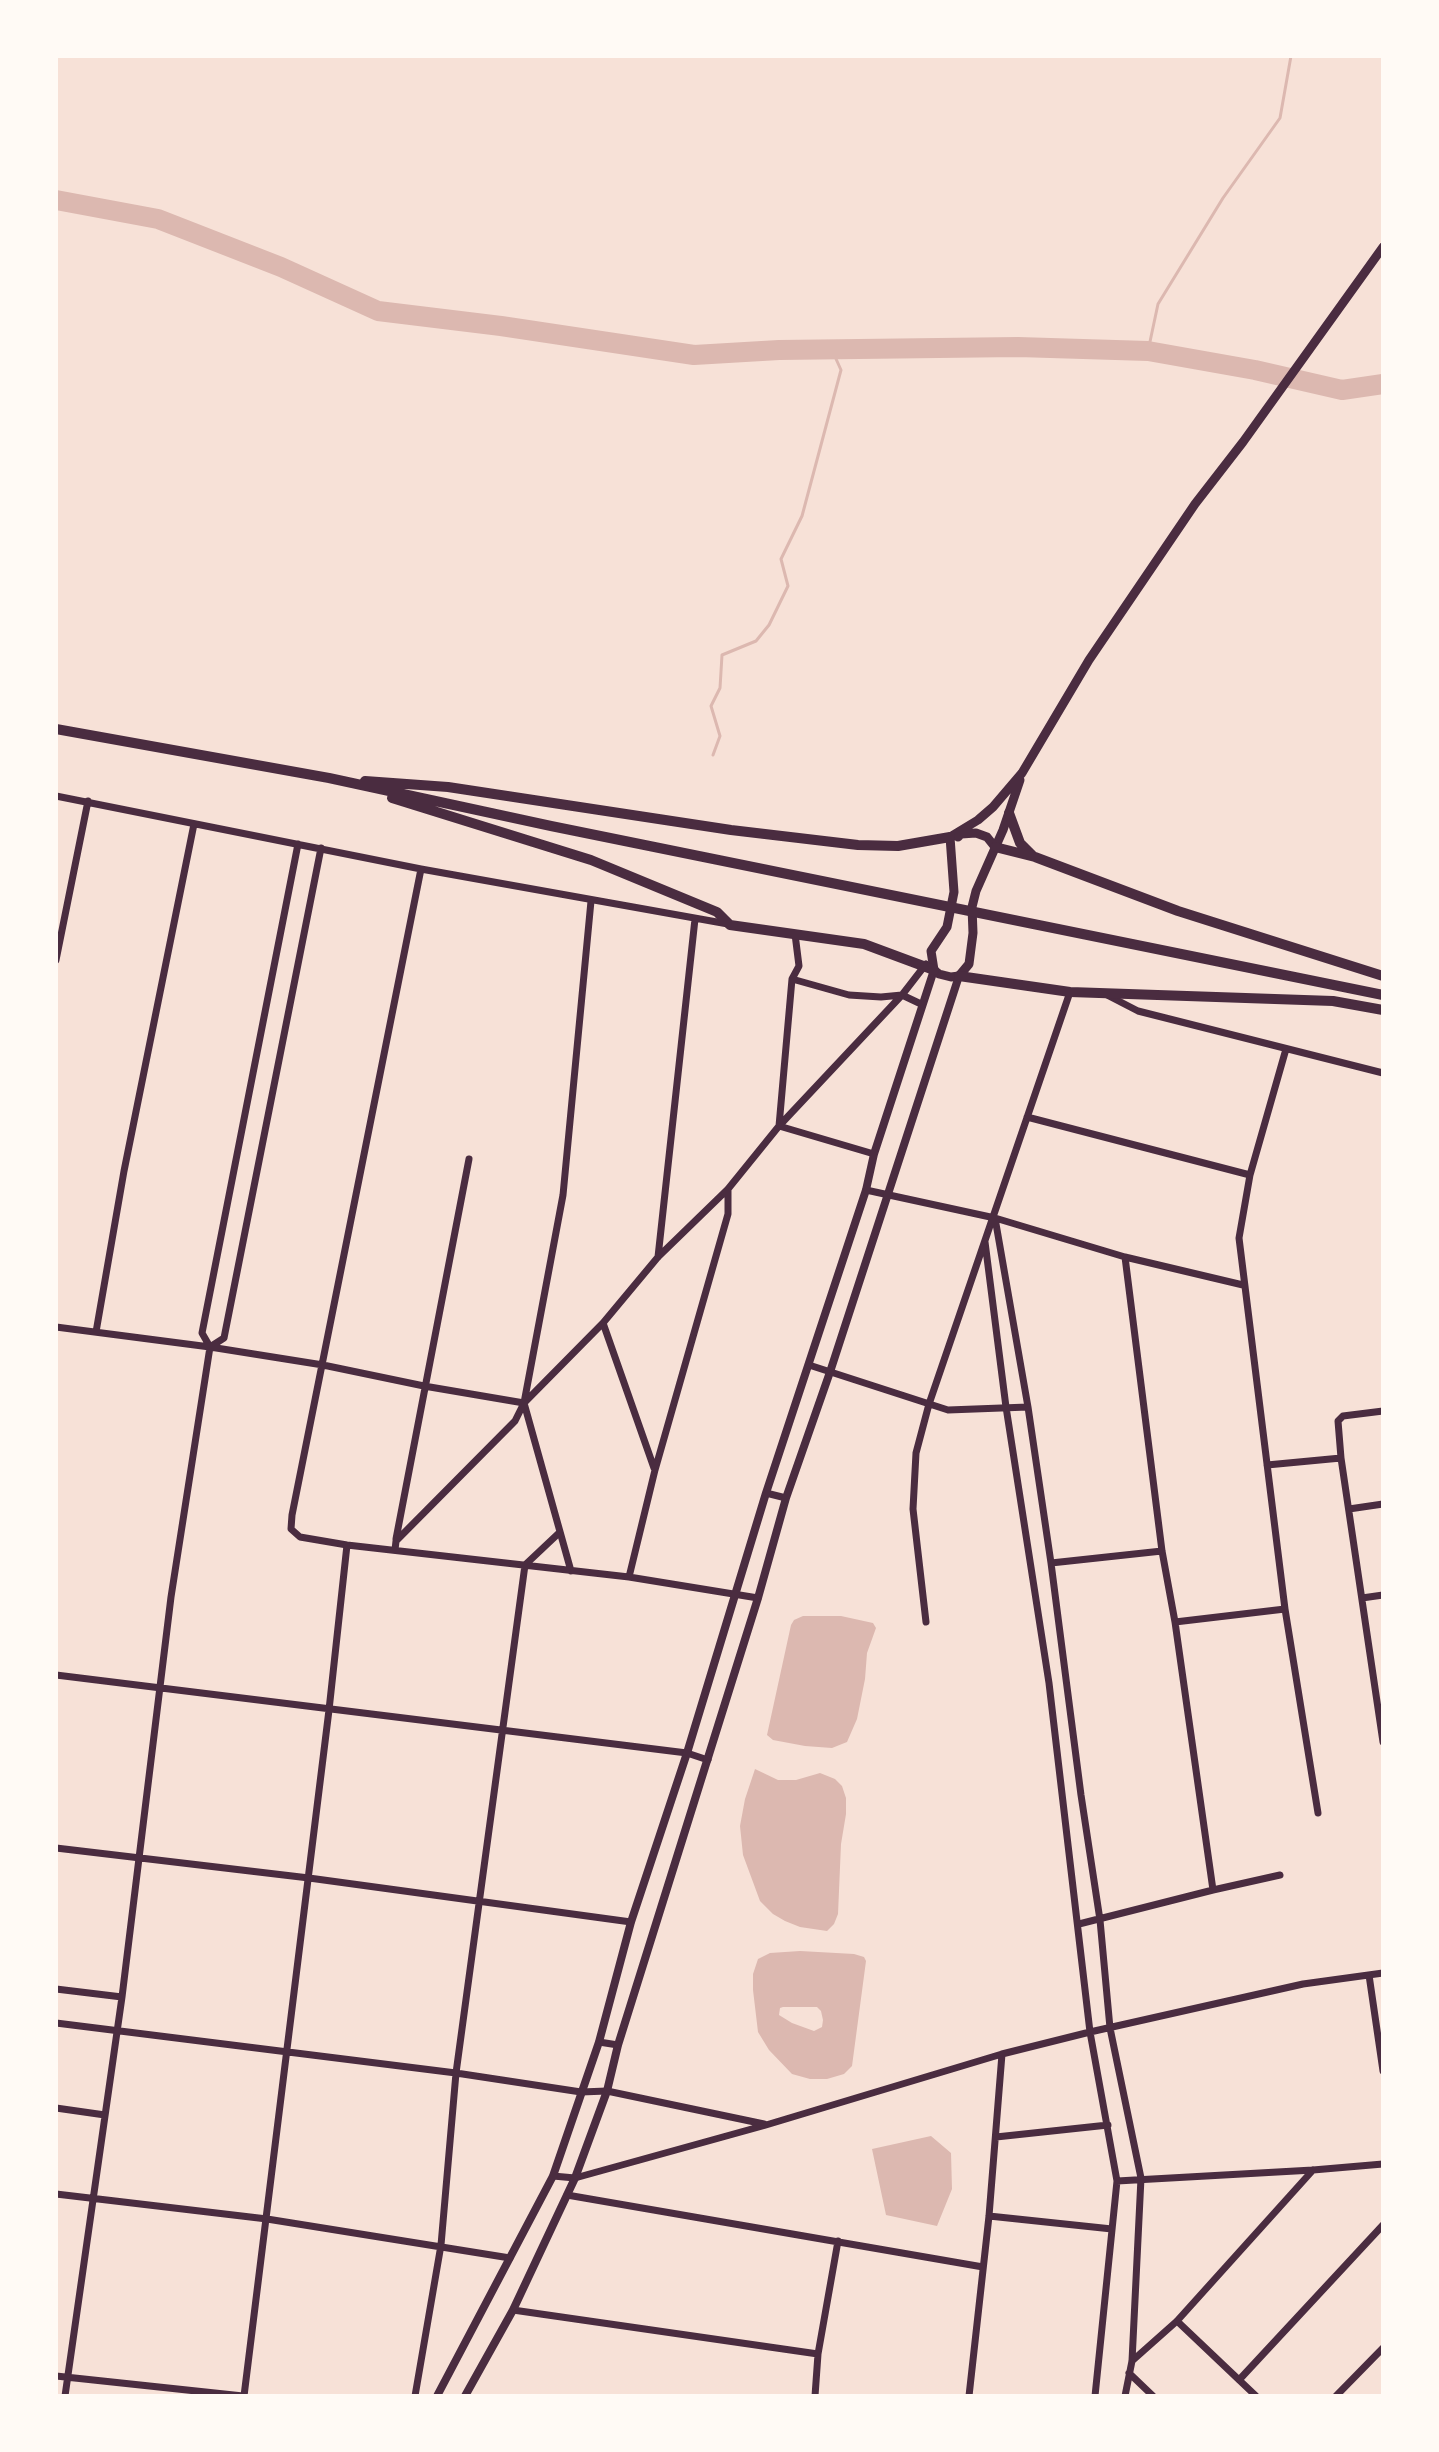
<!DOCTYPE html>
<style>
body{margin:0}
#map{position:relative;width:1439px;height:2452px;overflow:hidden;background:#f7e1d7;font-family:Ubuntu,sans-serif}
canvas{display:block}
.frame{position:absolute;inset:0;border:58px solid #fffaf5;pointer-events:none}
</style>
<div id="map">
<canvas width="1439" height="2452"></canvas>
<div class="frame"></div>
</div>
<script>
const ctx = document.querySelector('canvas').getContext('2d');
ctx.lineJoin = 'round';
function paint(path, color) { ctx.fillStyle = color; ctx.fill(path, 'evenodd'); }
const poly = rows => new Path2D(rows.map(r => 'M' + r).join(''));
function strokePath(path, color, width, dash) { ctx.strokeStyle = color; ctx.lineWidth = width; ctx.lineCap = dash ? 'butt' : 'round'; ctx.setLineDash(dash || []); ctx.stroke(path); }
paint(poly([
 [803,1616,841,1616,873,1623,876,1628,867,1653,865,1679,857,1719,847,1742,832,1748,805,1746,773,1740,767,1735,791,1625,794,1620],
 [755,1769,778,1780,796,1780,820,1773,835,1779,842,1786,846,1798,846,1814,841,1844,838,1914,834,1924,827,1931,800,1927,785,1921,773,1914,760,1901,743,1855,740,1826,745,1799],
 [800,1951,854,1954,864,1957,866,1961,852,2066,844,2074,827,2079,810,2079,792,2074,769,2050,758,2032,753,1990,753,1974,758,1959,770,1953],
 [783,2007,817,2007,821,2011,823,2020,822,2027,814,2031,792,2023,779,2015,780,2008],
 [931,2136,951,2153,952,2189,937,2226,886,2215,872,2149]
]), '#dcb8b0');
strokePath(poly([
 [1148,351,1158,304,1223,198,1280,118,1291,56],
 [713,755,720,736,711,706,720,688,722,655,756,641,769,625,788,586,781,559,802,516,841,370,832,350]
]), '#dcb8b0', 3);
strokePath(poly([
 [56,200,158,219,281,267,378,311,501,326,694,355,779,350,1018,347,1148,351,1255,370,1342,390,1383,384]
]), '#dcb8b0', 20);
strokePath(poly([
 [56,796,421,869,728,924],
 [421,869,292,1515,291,1529,300,1537,347,1545,629,1577,758,1598],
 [795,934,799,966,792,979,779,1126,874,1154],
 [56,960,88,801],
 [792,979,849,995,881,997,902,995,921,1004],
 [1107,995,1138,1011,1383,1073],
 [1286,1049,1250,1175,1239,1238,1285,1609,1318,1813],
 [1027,1117,1250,1175],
 [866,1190,995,1218,1125,1257,1243,1285],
 [995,1218,1028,1407,1051,1563,1081,1795,1100,1920,1110,2028,1141,2178,1132,2361,1125,2396],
 [985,1242,1006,1407,1049,1683,1090,2032,1117,2181,1095,2396],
 [658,1257,695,919],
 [1125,1257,1162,1551,1175,1622,1213,1890],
 [603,1323,654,1468],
 [56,1327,210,1347,323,1365,424,1386,524,1403],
 [96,1332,124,1171,194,824],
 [210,1347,224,1338,321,848],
 [809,1365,948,1410,1028,1407],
 [1383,1411,1343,1416,1338,1421,1341,1458,1383,1742],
 [1267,1465,1341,1458],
 [766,1493,786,1498],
 [1349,1509,1383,1504],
 [396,1539,469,1159],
 [395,1550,396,1541,515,1421,524,1403,603,1323,658,1257,728,1189,779,1126,902,995,926,964],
 [1051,1563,1162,1551],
 [571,1571,524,1403,563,1195,591,901],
 [629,1577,655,1470,728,1214,728,1189],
 [1362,1598,1383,1595],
 [926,1622,913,1509,916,1453,929,1404,1070,992],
 [1175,1622,1285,1609],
 [56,1675,687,1753,708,1760],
 [56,1848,309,1878,631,1922],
 [1079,1924,1213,1890,1280,1875],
 [1369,1975,1383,2071],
 [56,1989,122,1997],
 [56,2023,456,2073,581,2092,607,2091,764,2124],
 [599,2042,618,2045],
 [56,2108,105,2115],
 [996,2137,1108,2125],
 [553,2176,575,2178,766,2125,1002,2054,1090,2032,1303,1984,1383,1973],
 [1117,2181,1313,2170,1383,2164],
 [56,2194,267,2219,510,2258],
 [567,2195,983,2267],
 [989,2216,1112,2229],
 [513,2310,818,2354],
 [1177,2321,1256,2396],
 [1132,2361,1177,2321,1313,2170],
 [1129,2373,1153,2396],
 [56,2376,243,2396],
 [1239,2380,1383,2225],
 [65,2396,122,1997,171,1597,210,1347,202,1333,298,844],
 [244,2396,329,1710,347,1545],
 [415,2396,441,2245,456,2073,525,1565,560,1532],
 [815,2396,818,2354,838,2241],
 [969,2396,989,2216,1002,2054],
 [1336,2396,1383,2348]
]), '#4a2c40', 7);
strokePath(poly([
 [437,2396,553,2176,599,2042,631,1922,687,1753,766,1493,866,1190,874,1154,934,970],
 [465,2396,513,2310,575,2178,607,2091,618,2045,758,1598,786,1498,830,1372,959,976]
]), '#4a2c40', 8);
strokePath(poly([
 [950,837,978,820,993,807,1022,773,1089,660,1195,504,1243,442,1383,247],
 [950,837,954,892,947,927,931,951,934,970,939,974,951,977,959,976,969,964,973,933,972,907,976,891,1003,830,1020,780],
 [958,837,961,834,976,833,987,837,995,847]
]), '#4a2c40', 9);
strokePath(poly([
 [56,729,329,778,551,826,1383,995],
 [365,781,448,787,731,830,858,845,898,846,950,837],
 [392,798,591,860,717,912,730,925,864,944,934,970],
 [1009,813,1020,843,1033,856],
 [995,847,1035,857,1178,911,1383,976],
 [959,976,1070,992,1333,1001,1383,1010]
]), '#4a2c40', 10);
</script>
